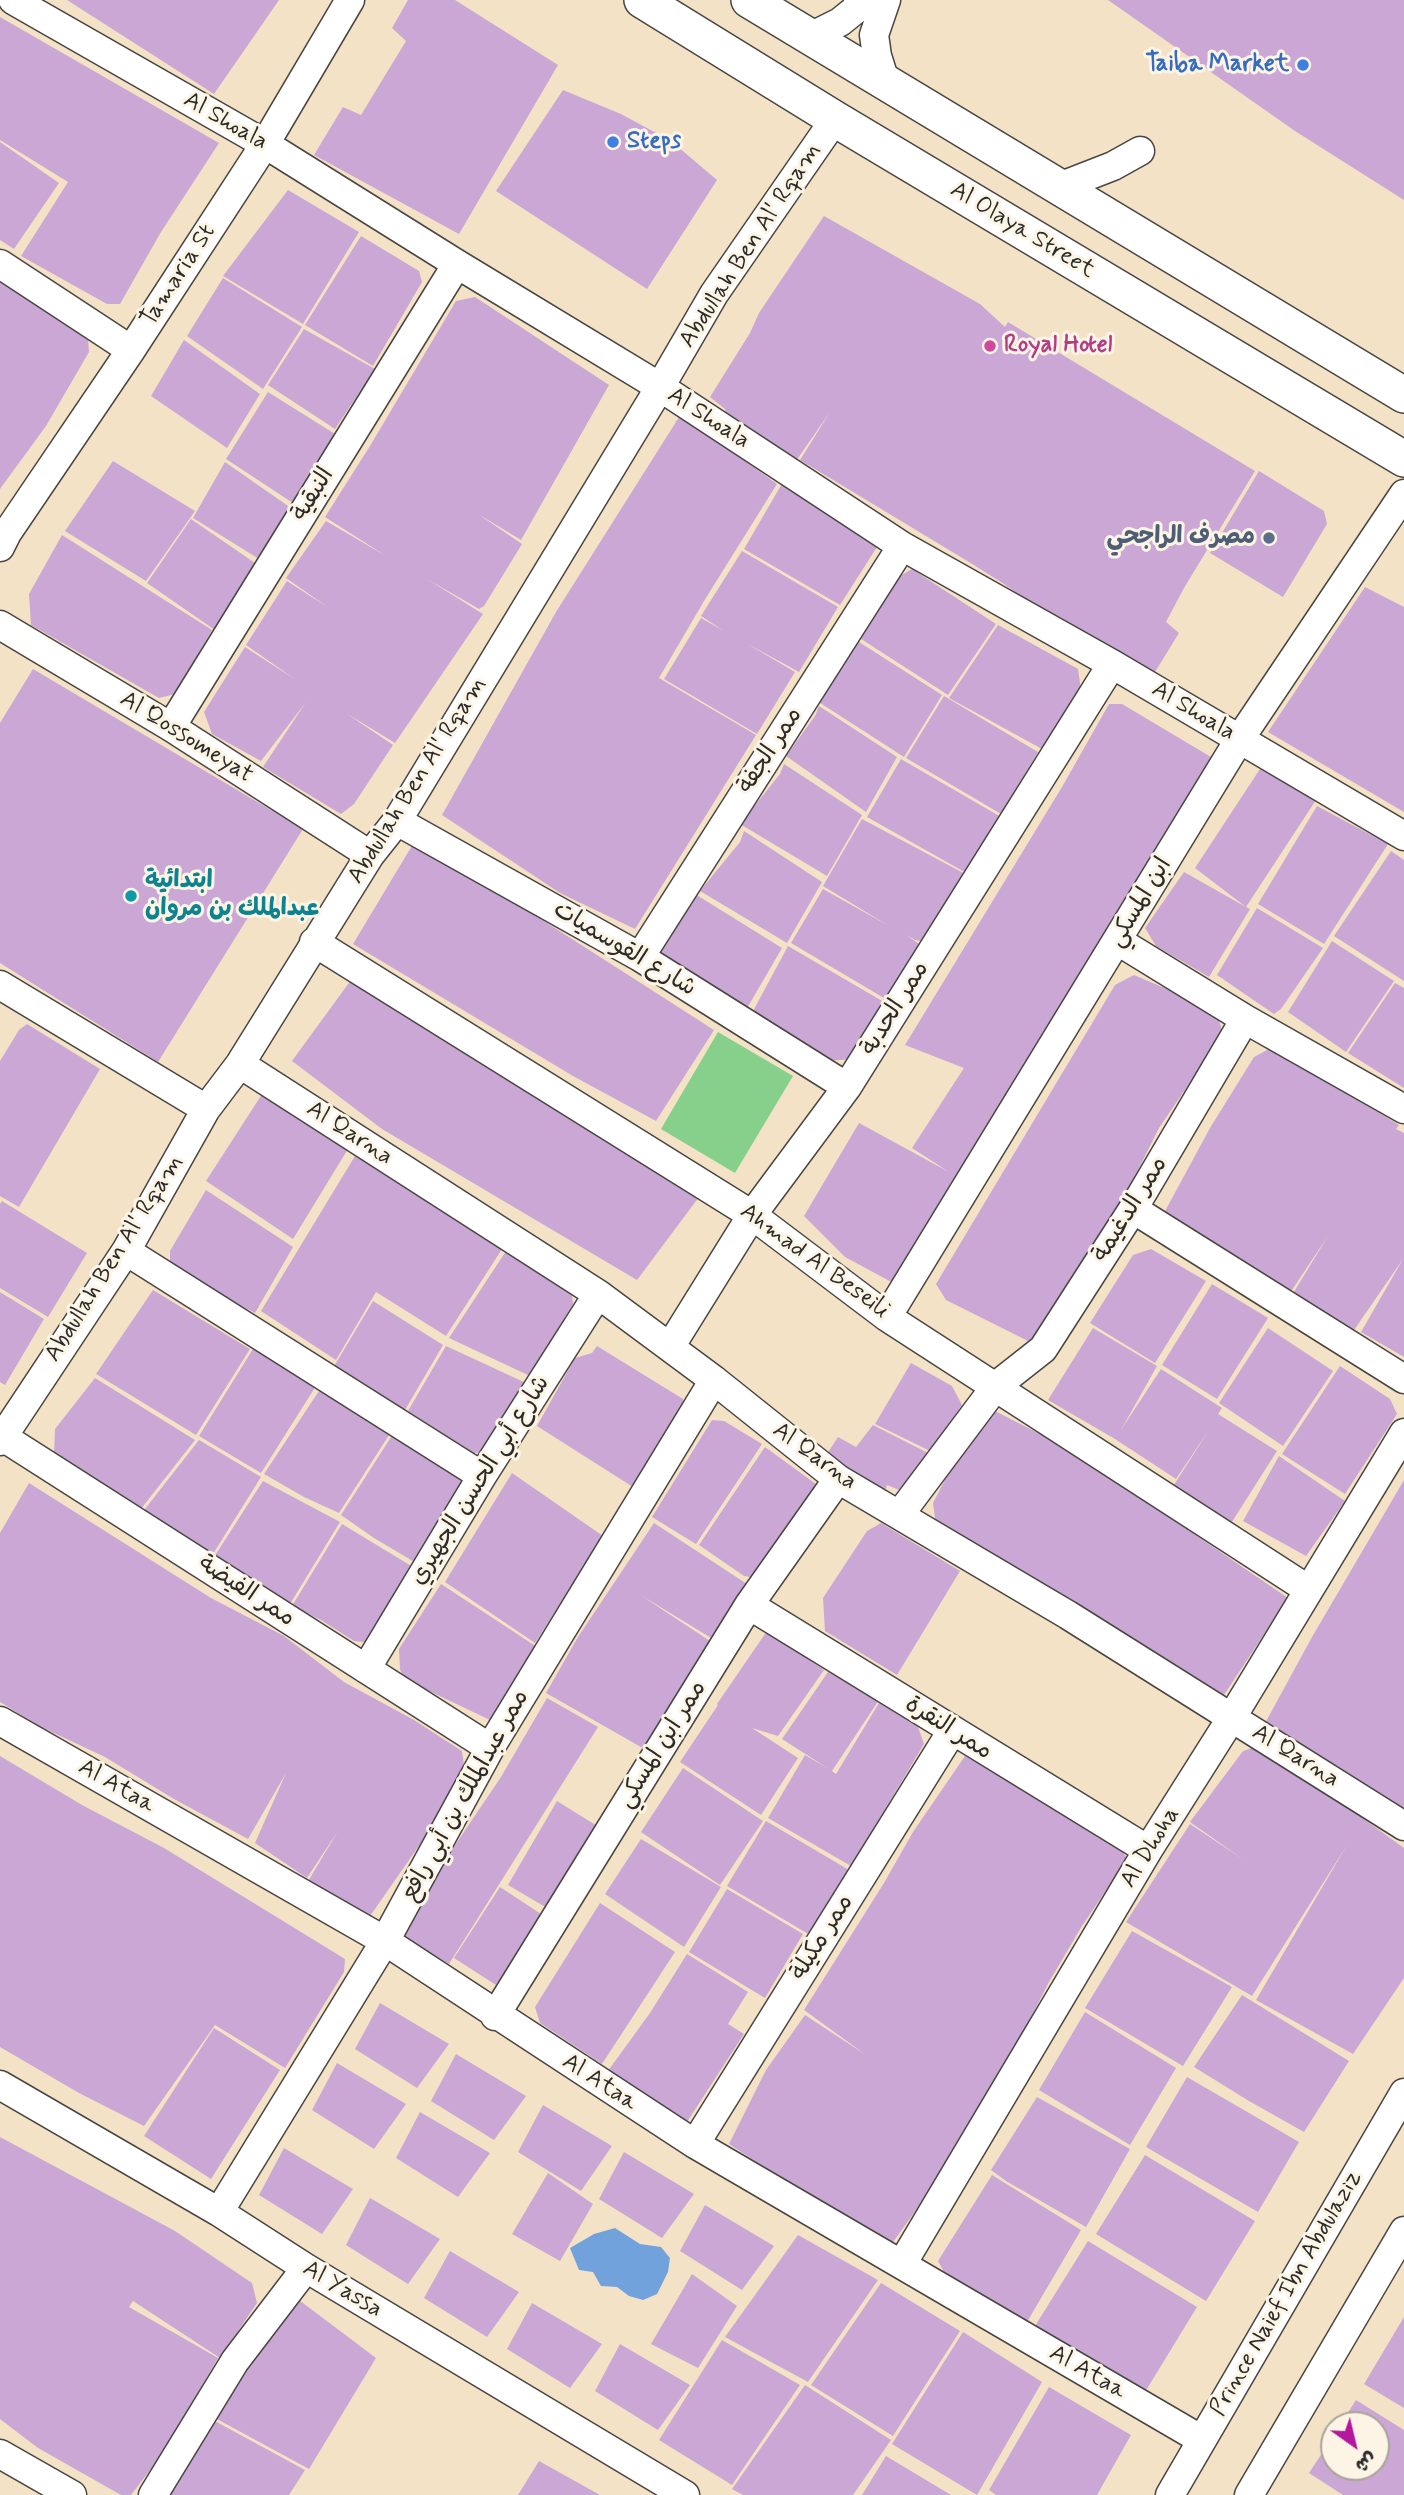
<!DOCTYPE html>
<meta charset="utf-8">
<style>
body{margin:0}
#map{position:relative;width:1404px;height:2495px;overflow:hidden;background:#f4e2c6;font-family:Mynerve,"Playpen Sans Arabic",sans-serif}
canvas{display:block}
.north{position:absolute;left:1320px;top:2411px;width:70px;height:70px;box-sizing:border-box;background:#fcf5e5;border:2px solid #a8a49b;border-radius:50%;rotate:146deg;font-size:19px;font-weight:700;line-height:28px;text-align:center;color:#2b2b2b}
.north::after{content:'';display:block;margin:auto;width:24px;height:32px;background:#b5179e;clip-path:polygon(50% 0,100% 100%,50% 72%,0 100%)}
</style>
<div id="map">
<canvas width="1404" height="2495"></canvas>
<div class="north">ش</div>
</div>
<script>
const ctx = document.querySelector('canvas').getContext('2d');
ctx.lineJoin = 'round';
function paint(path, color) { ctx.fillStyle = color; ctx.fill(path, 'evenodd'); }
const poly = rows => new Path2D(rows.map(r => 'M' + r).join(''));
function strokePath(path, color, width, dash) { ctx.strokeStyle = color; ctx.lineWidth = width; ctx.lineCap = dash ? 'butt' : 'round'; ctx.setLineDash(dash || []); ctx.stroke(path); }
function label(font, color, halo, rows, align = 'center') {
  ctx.font = font + ' Mynerve,"Playpen Sans Arabic",sans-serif'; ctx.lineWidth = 6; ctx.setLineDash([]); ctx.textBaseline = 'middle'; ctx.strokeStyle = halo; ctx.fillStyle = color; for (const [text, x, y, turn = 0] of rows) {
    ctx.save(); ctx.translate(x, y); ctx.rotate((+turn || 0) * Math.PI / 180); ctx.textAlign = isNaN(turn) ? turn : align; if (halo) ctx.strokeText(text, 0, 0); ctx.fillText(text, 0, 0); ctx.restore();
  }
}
paint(poly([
 [718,1032,793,1076,735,1173,661,1129]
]), '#86d08c');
paint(poly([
 [615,2228,640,2244,661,2247,670,2258,668,2272,657,2294,643,2300,629,2296,617,2287,601,2286,593,2272,579,2270,570,2248,594,2234]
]), '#72a2dc');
paint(poly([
 [67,0,279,0,214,94],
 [408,0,455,0,558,65,459,234,314,155,343,107,361,115,406,41,392,28],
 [1108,0,1404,0,1404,200,1295,131],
 [0,17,219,143,161,232,120,304,107,304,21,256,68,182,0,140],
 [563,90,621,114,671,141,717,180,647,289,496,191],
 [0,142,59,183,14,249,0,240],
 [288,190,359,232,303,324,223,276],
 [824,216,980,304,1005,327,1008,322,1255,471,1184,588,1166,622,1179,633,1155,672,1051,619,1004,584,969,562,800,460,830,412,796,461,727,415,725,409,710,397,750,333,759,313],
 [361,236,419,271,422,282,373,366,305,325],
 [0,271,88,338,89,352,46,426,0,489],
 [223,278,302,327,263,389,187,336],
 [475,297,609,385,521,540,478,514,522,544,484,606,479,609,427,579,483,614,395,743,346,713,393,745,354,804,341,814,263,767,306,702,261,761,212,734,204,712,245,647,296,680,246,645,287,581,329,608,286,578,326,521,386,556,325,517,370,446,456,301],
 [304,329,375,369,335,429,268,385],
 [184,340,260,394,227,448,151,396],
 [268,392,335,434,293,503,226,459],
 [681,414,777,484,704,601,659,678,756,735,635,929,560,893,442,815,556,612],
 [113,461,195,511,146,581,65,531],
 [225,462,291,508,259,559,193,518],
 [1259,471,1324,511,1327,524,1283,597,1210,553],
 [783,482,877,547,840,605,744,549],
 [191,519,255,563,215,630,147,583],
 [62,535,212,630,175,694,159,698,31,625,29,594],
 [742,551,838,607,799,672,746,643,795,672,757,734,664,679,701,618,724,631,701,616],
 [912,569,996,624,948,695,858,637,900,576],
 [1365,587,1404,607,1404,812,1268,732],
 [998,625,1078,669,1081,690,1042,749,949,698],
 [856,638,859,642,942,695,904,757,814,699],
 [33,669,303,829,158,1062,0,963,0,723],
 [944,696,1038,752,1001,814,906,758],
 [1109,704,1122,704,1211,757,1209,777,897,1285,845,1257,804,1216,859,1123,949,1172,912,1148,964,1068,905,1045,1062,787],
 [819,706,897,757,866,812,786,756,815,716],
 [901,759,1001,817,968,874,867,817],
 [784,764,862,815,827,876,740,824,780,774],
 [1260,769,1316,800,1246,907,1250,909,1209,977,1156,946,1145,928,1184,872,1246,907,1195,868],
 [1317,806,1388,844,1324,944,1258,904],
 [862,819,969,876,926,942,915,940,906,935,924,947,889,1001,791,943,823,889,889,926,823,886],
 [744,831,822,882,787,943,700,891,740,842],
 [416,839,714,1030,656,1121,573,1076,353,944],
 [1391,851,1404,860,1404,981,1334,936],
 [695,894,782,948,746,1010,652,954,692,904],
 [1257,908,1323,948,1281,1009,1274,1014,1217,975],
 [1332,941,1394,981,1346,1052,1288,1012],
 [788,946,889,1005,854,1059,827,1061,752,1013],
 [1134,975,1188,998,1218,1017,1223,1034,1159,1128,1128,1190,1034,1344,946,1300,936,1284,1115,985],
 [351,980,705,1189,637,1280,382,1129,292,1061],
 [1395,983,1404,988,1404,1088,1348,1053],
 [27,1024,100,1069,19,1207,0,1196,0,1061,19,1030],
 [1269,1049,1326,1080,1399,1125,1396,1129,1404,1133,1404,1357,1361,1332,1403,1259,1352,1333,1292,1295,1328,1236,1290,1293,1164,1213,1210,1128,1254,1057],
 [266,1088,348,1149,293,1239,206,1181],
 [355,1156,504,1246,446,1336,376,1292,336,1360,261,1311],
 [206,1190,293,1247,255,1313,170,1268,170,1251],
 [2,1201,87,1253,48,1317,0,1288,0,1204],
 [508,1248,571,1286,573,1304,530,1376,449,1338],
 [1151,1249,1206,1281,1155,1363,1090,1323,1133,1255],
 [1212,1284,1268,1318,1217,1399,1162,1365],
 [153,1290,250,1349,196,1435,96,1374],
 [0,1292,44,1319,5,1385,0,1382],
 [373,1301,443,1345,405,1410,333,1368],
 [1093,1328,1157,1366,1121,1430,1161,1369,1222,1408,1218,1414,1277,1451,1230,1525,1172,1488,1209,1430,1176,1479,1115,1439,1048,1400],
 [1268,1328,1333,1371,1283,1446,1219,1403],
 [446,1346,526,1383,485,1452,474,1453,408,1411],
 [597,1346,683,1399,683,1408,633,1487,537,1426,575,1358,592,1353],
 [253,1349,316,1386,261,1473,199,1436],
 [911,1363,952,1386,962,1405,930,1451,875,1424],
 [1340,1366,1390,1399,1397,1414,1345,1494,1282,1454],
 [95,1378,195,1440,137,1514,54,1454,55,1429],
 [319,1391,391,1432,339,1513,304,1497,264,1474],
 [995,1411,1069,1449,1288,1598,1224,1695,1136,1646,936,1525,933,1503,951,1468],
 [712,1420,724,1421,762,1444,696,1544,652,1517],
 [873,1425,928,1453,904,1492,887,1485,883,1497,825,1457,838,1437,856,1447],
 [393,1434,469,1481,416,1563,374,1538,341,1515],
 [199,1440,261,1477,213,1554,141,1514],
 [765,1447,820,1487,758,1578,744,1576,699,1545],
 [1279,1456,1345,1501,1306,1556,1243,1521],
 [512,1473,603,1536,535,1643,445,1582],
 [1404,1480,1404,1821,1263,1727,1312,1637],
 [263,1481,340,1522,290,1604,214,1557],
 [29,1483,211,1598,284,1636,344,1682,414,1720,462,1751,464,1765,423,1840,368,1919,307,1883,338,1831,307,1878,255,1843,286,1773,248,1839,174,1799,105,1757,41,1727,0,1702,0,1533],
 [654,1523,750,1586,716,1641,639,1594,713,1643,648,1751,546,1693,578,1637],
 [881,1523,960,1571,897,1675,825,1631,823,1598,867,1531],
 [342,1524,413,1567,371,1643,354,1641,321,1620,292,1606],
 [441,1584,537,1647,492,1721,404,1679,400,1669,399,1649],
 [767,1631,824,1670,778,1736,752,1728,798,1758,761,1815,680,1762,718,1705,717,1704],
 [828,1672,879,1700,832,1771,836,1774,879,1703,918,1727,924,1744,851,1866,768,1818,805,1755,829,1769,782,1739],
 [547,1698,598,1727,449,1964,406,1938,403,1930,449,1854,501,1777],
 [1261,1745,1404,1848,1404,1978,1353,2054,1256,2000,1347,1845,1252,1996,1126,1922,1190,1824,1244,1860,1190,1822,1243,1751],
 [0,1756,82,1805,164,1848,345,1959,344,1972,285,2068,215,2025,144,2126,79,2093,0,2047],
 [965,1756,1118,1843,1127,1859,1082,1926,1049,1982,1010,2058,932,2188,888,2249,729,2144,766,2070,805,2015,866,2055,804,2010,884,1883,913,1832],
 [683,1768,763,1821,720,1885,641,1832],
 [557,1801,602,1829,552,1911,508,1885],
 [766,1821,849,1870,810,1935,727,1886],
 [641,1839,721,1887,684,1947,605,1894],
 [500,1887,541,1914,496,1985,454,1958],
 [727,1889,803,1934,765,1998,689,1952],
 [600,1903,675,1952,602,2064,540,2023,535,2007],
 [1132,1931,1232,1987,1183,2066,1085,2008],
 [687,1954,748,1992,728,2024,744,2034,687,2122,605,2075,650,2013],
 [1242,1995,1349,2061,1304,2132,1249,2101,1194,2067],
 [380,2003,449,2044,417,2088,355,2049],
 [1085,2012,1176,2068,1130,2145,1039,2090],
 [214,2028,280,2070,211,2179,144,2136],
 [456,2054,526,2096,494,2140,431,2101],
 [337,2063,406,2104,374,2149,312,2110],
 [1187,2077,1299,2142,1258,2212,1146,2147],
 [1037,2097,1130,2149,1086,2227,1006,2181,991,2170],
 [543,2105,612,2146,581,2191,518,2152],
 [420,2112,490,2153,458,2197,396,2158],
 [0,2137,175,2231,252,2283,257,2303,220,2358,133,2301,129,2307,218,2358,160,2457,131,2495,121,2495,38,2448,0,2419],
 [284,2148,353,2189,322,2234,259,2195],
 [624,2152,694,2194,662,2238,599,2199],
 [1145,2155,1255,2221,1206,2301,1096,2234],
 [548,2173,593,2204,560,2261,512,2234],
 [992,2175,1081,2230,1027,2322,945,2274,938,2261],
 [370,2198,440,2239,408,2284,346,2245],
 [705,2205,774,2246,742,2290,680,2251],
 [798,2235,878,2280,808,2382,725,2337],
 [1088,2241,1197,2307,1145,2392,1035,2326],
 [450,2251,519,2292,487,2337,424,2298],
 [692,2274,737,2306,698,2368,651,2344],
 [881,2283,960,2331,893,2436,811,2385],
 [291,2294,376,2358,309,2469,215,2418],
 [532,2303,602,2344,570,2388,507,2349],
 [1404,2317,1404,2408,1364,2384],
 [963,2332,1042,2382,977,2495,892,2444],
 [722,2340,800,2385,732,2485,659,2440],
 [620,2344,690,2385,658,2430,595,2391],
 [805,2385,891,2440,853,2495,743,2495,732,2489],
 [1049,2387,1131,2435,1097,2495,996,2495,989,2490],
 [1356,2400,1404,2430,1404,2495,1343,2495,1309,2473,1334,2435,1334,2467,1376,2467,1376,2425,1340,2425],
 [213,2420,305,2470,289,2495,167,2495],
 [886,2456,951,2495,862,2495],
 [539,2461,600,2495,518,2495]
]), '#cba7d5');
const minor = poly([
 [13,0,265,144,457,264,660,387,902,546,1112,664,1404,836],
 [886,0,874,35,877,56,883,75,891,86],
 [810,37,840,22,855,10,860,0],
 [1059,187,1113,166,1140,151],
 [0,264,131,350],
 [0,547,7,533,131,350,265,144,350,0],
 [0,625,171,727,370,855],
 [171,727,457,264],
 [397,821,640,957,847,1087],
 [1118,941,1245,1019,1404,1109],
 [314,942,752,1215,887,1317,1309,1590],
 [640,957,902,546],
 [0,985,206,1109],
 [240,1064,598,1294,714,1380,838,1479,1068,1615,1404,1826],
 [1133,1209,1404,1379],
 [126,1251,482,1476],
 [887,1317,1239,740,1404,494],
 [670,1347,752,1215,847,1087,1112,664],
 [3,1437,490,1748],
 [0,1441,126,1251,206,1109,240,1064,370,855,397,821,660,387,714,294,835,119],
 [900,1514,996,1386,1043,1349,1133,1209,1245,1019],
 [749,1605,1148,1850],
 [366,1669,482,1476,598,1294],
 [0,1721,385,1941,695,2144,1202,2440],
 [495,2016,749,1605,838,1479],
 [0,2085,219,2212,306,2268,685,2495],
 [695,2144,952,1731],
 [219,2212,385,1941,490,1748,714,1380],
 [902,2264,1148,1850,1232,1717,1404,1433],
 [0,2454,72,2495],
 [153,2495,235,2361,306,2268],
 [1170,2495,1404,2093],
 [1249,2495,1404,2231]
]);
const major = poly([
 [642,0,835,119,1404,459],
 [749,0,1404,395]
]);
strokePath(minor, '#494642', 31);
strokePath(major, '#494642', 38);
strokePath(minor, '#fff', 28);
strokePath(major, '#fff', 35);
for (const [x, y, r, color] of [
 [1303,65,7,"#3f7fe0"],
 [613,142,7,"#3f7fe0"],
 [990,346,7,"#d1479c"],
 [1269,538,7,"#5c6f8a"],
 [131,896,7,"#0f9aa8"]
]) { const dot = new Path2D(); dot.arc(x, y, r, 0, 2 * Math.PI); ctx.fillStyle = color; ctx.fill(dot); strokePath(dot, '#fcf5e5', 2.5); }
label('bold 24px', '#366cbe', '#fcf5e5', [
 ["Taiba Market",1289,65],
 ["Steps",627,142,"left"]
], 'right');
label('24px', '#2b2b2b', '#fcf5e5', [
 ["Al Shoala",225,122,30],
 ["Al Olaya Street",1022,231,31],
 ["Abdullah Ben Al' Rqam",751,246,-57],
 ["Tamaria St",179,276,-57],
 ["Al Shoala",708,419,33],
 ["النبقية",314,495,-58],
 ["Al Shoala",1193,712,31],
 ["Al Qossomeyat",186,738,32],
 ["ممر الجفة",771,751,-57],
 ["Abdullah Ben Al' Rqam",418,781,-58],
 ["ابن المسكي",1141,903,-59],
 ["شارع القوسميات",624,950,31],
 ["ممر الحدبة",896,1009,-58],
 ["Al Qarna",349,1134,33],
 ["ممر الدغيمة",1131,1210,-58],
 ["Abdullah Ben Al' Rqam",115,1259,-58],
 ["Ahmad Al Beseili",814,1262,36],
 ["Al Qarna",814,1457,36],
 ["شارع أبي الحسن الجهيري",481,1481,-58],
 ["ممر الفيضة",246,1592,33],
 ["ممر النقرة",948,1729,32],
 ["ممر ابن المسكي",663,1745,-58],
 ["Al Qarna",1295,1757,32],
 ["Al Ataa",116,1787,30],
 ["ممر عبدالملك بن أبي رافع",466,1796,-61],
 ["Al Dhoha",1151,1848,-58],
 ["ممر مكيلة",823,1938,-58],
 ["Al Ataa",599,2083,33],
 ["Al Yassa",342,2290,31],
 ["Prince Naief Ibn Abdulaziz",1287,2294,-60],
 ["Al Ataa",1087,2373,30]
]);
label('bold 24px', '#b23c85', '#fcf5e5', [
 ["Royal Hotel",1004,346]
], 'left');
label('bold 24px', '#4e5e75', '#fcf5e5', [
 ["مصرف الراجحي",1255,538]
], 'right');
label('bold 24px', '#0d838f', '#fcf5e5', [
 ["ابتدائية",145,882],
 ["عبدالملك بن مروان",145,910]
], 'left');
</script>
